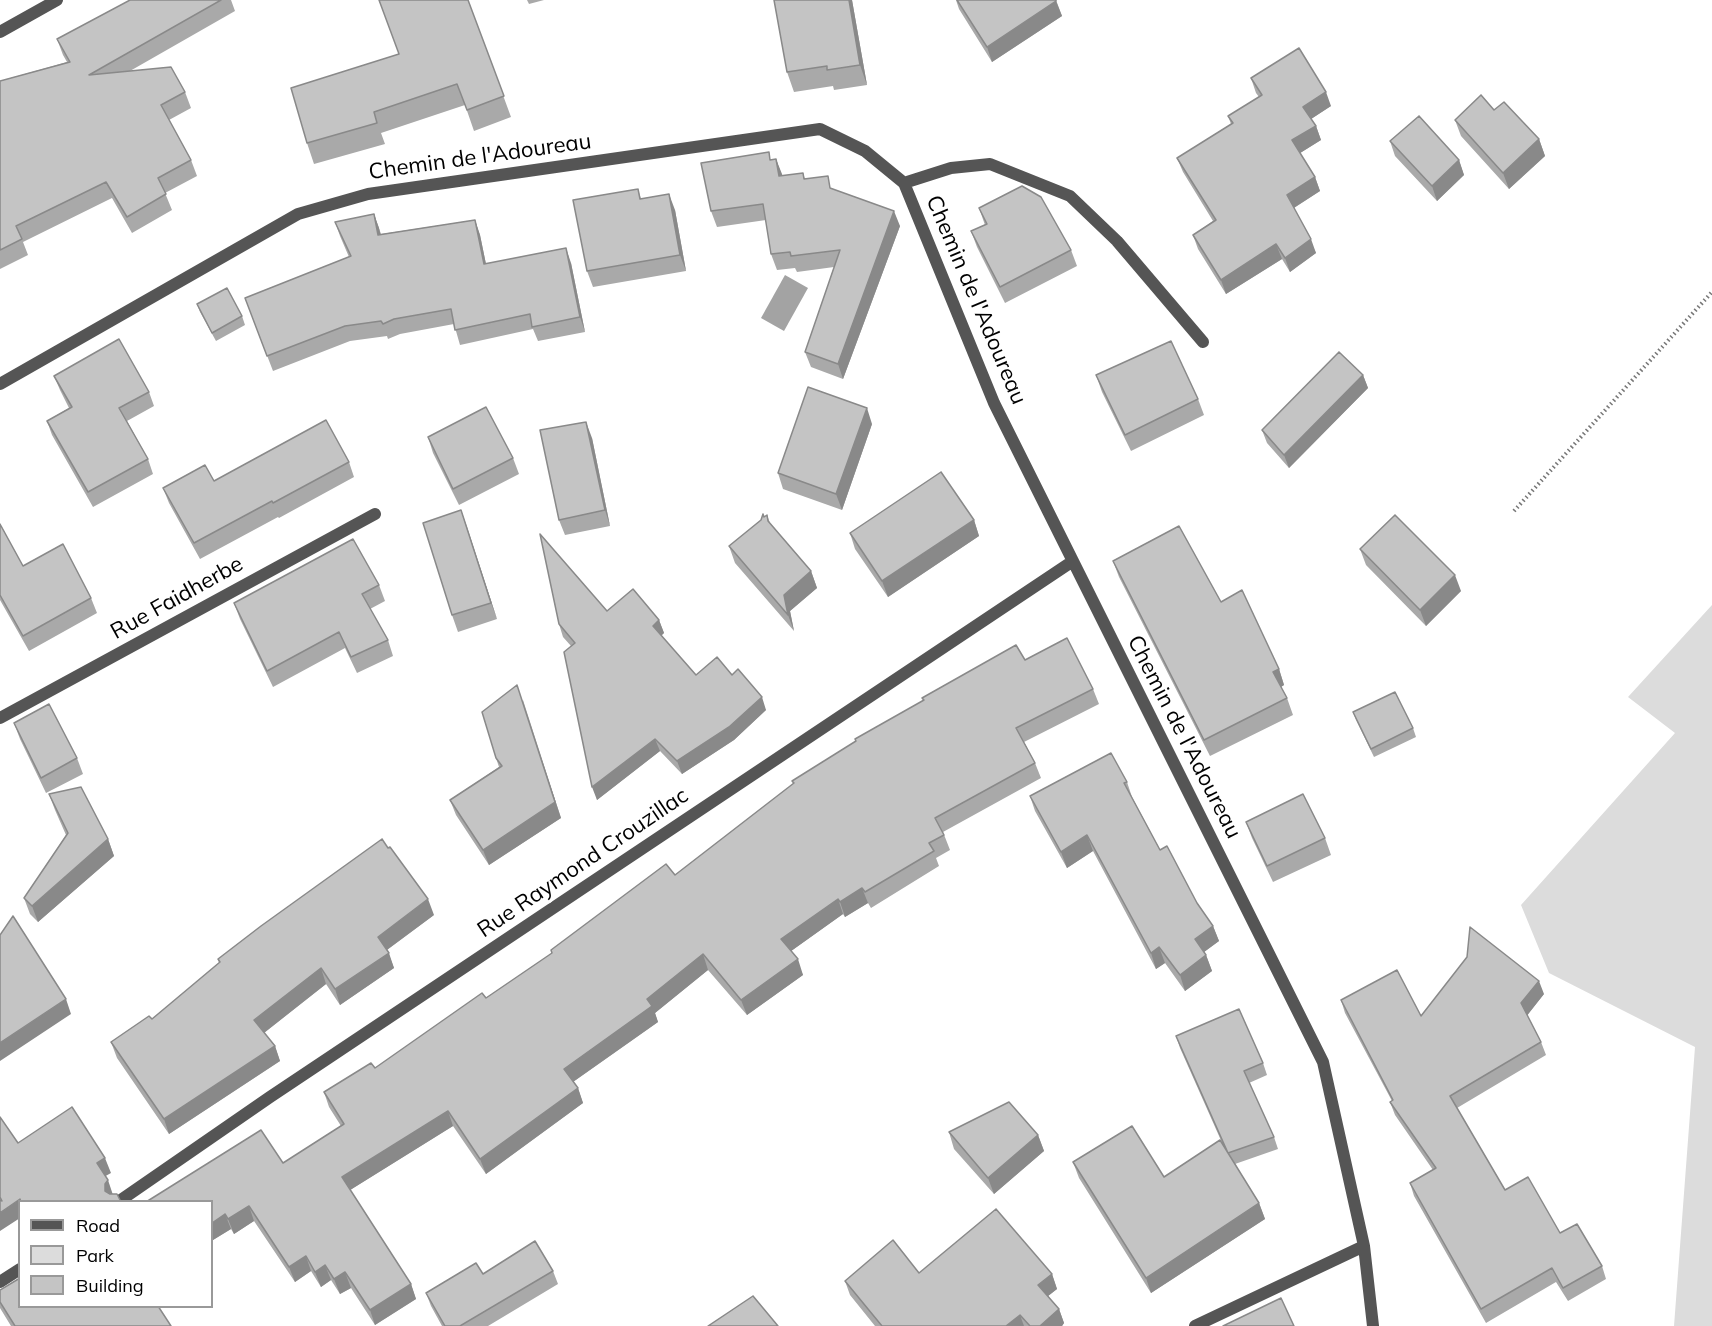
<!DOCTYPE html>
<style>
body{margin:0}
#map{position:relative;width:1712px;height:1326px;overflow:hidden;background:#fff;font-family:Mulish,sans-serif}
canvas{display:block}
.legend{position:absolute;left:18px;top:1200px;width:195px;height:108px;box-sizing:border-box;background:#fff;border:2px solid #999;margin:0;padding:8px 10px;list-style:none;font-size:18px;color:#000}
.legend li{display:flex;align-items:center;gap:12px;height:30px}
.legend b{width:30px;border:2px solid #999}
</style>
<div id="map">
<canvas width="1712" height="1326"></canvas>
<ul class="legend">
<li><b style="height:8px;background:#555"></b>Road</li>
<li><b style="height:16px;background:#dcdcdc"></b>Park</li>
<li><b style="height:16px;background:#c4c4c4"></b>Building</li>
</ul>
</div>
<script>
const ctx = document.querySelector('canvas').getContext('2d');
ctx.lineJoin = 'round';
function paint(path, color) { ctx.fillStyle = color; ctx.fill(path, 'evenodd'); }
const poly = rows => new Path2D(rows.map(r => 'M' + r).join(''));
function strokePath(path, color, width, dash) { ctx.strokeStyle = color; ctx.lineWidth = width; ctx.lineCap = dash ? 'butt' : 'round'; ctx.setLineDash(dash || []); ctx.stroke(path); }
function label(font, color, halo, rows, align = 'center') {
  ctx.font = font + ' Mulish,sans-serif'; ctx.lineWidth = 6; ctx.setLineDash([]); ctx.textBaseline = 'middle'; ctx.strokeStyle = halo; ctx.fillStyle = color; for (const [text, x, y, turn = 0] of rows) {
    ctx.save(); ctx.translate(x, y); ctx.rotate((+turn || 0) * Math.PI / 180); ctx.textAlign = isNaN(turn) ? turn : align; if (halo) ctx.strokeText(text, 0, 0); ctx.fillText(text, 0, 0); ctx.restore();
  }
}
paint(poly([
 [1712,605,1712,1326,1674,1326,1695,1047,1549,973,1521,905,1675,733,1628,697]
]), '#dcdcdc');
paint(poly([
 [785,275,808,288,784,331,761,318]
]), '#a3a3a3');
strokePath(poly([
 [1514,511,1712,292]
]), '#777', 4, [1.5, 3]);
strokePath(poly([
 [0,32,57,0],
 [904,183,951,168,990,164,1070,196,1117,241,1203,342],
 [0,384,298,214,368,194,820,129,865,151,904,183,994,403,1323,1062,1364,1246,1373,1326],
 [0,718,375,514],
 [118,1202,270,1097,1073,561],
 [0,1282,20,1269],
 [1195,1326,1364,1246]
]), '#555', 12);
paint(poly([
 [130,0,231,0,235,11,130,71,185,92,191,108,169,120,191,160,197,176,165,193,172,210,132,233,112,198,23,242,28,255,0,269,0,81,67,62,63,55,57,39],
 [468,0,511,117,474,131,465,105,381,133,385,144,314,164,307,143,399,54],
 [527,0,544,0,529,4],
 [774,0,852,0,867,85,834,90,833,86,794,92,787,72],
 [956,0,1056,0,1062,16,992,62,959,9],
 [1251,78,1331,106,1311,119,1316,126,1321,140,1300,153,1315,177,1320,191,1294,208,1316,253,1290,272,1282,259,1226,294,1198,249,1193,235,1213,221,1183,172,1177,158,1231,124,1228,116,1259,97,1256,93],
 [1494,110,1539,139,1545,156,1509,189,1461,136,1455,120],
 [1390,141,1459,160,1464,175,1437,201,1395,156],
 [776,159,782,176,803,173,805,179,833,189,900,226,843,379,811,367,805,352,834,267,797,272,795,268,777,270,771,254,766,220,717,227,711,211,772,160],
 [638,189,641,199,675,210,686,271,593,287,587,271],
 [979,208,1071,250,1077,266,1005,303,977,247,971,231,985,225],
 [374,214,381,234,475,220,480,235,486,264,571,263,585,332,538,341,533,329,460,345,454,324,400,334,388,339,387,336,350,341,273,371,245,298,349,257,340,236,335,222],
 [197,304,242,316,245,325,216,341,200,312],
 [1096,375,1198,399,1204,415,1131,451,1102,392],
 [1363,375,1368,388,1289,468,1267,443,1262,430],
 [54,376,149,392,154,406,127,421,148,459,153,474,93,507,52,435,47,421,69,408,60,390],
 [872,424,842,510,783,489,778,473],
 [428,437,513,458,519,474,459,505,433,453],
 [592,438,610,526,565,535,559,520],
 [349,462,354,477,279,518,278,517,200,559,169,503,163,488,214,481],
 [461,510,497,619,458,632,452,615],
 [767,515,770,523,811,571,817,588,790,611,794,631,735,563,729,546],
 [974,520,979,536,888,597,855,549,850,533],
 [0,524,23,566,91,598,97,613,29,651,0,600],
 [1360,549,1461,591,1426,626,1366,565],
 [1113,561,1221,602,1279,669,1284,685,1281,687,1287,698,1293,715,1210,756,1119,577],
 [379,585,385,601,370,609,388,640,393,656,357,673,345,648,273,687,240,619,234,603],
 [607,611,659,620,664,633,661,635,696,675,732,675,766,710,734,740,682,774,660,751,597,800,571,646,563,637,559,624],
 [1025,660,1093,689,1099,704,1024,742,1035,763,1041,778,943,832,950,850,936,858,939,866,871,908,868,903,845,917,843,914,791,951,803,975,747,1015,708,970,655,1013,658,1022,573,1082,578,1088,583,1103,486,1174,453,1126,350,1190,411,1284,416,1299,375,1325,351,1288,340,1294,331,1280,321,1287,311,1271,295,1282,254,1221,234,1234,231,1229,213,1240,212,1238,212,1202,283,1163,341,1126,329,1107,324,1092,375,1068,486,998,552,953,551,950,675,875,793,784,792,781,923,701,922,698],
 [523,700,561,818,489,865,456,815,450,800,499,767,496,758],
 [1353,712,1413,728,1416,737,1374,757,1356,720],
 [14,723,77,758,83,774,46,793,20,739],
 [1127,782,1132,797,1160,850,1213,926,1219,941,1204,952,1206,955,1212,971,1185,991,1165,963,1156,969,1093,851,1067,868,1035,811,1030,796],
 [49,794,108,839,114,856,38,922,30,914,24,898,66,835,55,810],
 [1246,822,1325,838,1331,855,1273,882,1252,838],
 [434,915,387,950,394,968,340,1005,326,984,264,1033,275,1046,280,1061,169,1134,117,1058,111,1042,152,1019,219,963,218,959],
 [1544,994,1527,1015,1541,1042,1546,1055,1457,1108,1505,1190,1602,1266,1606,1279,1568,1301,1556,1282,1486,1323,1414,1196,1410,1183,1433,1170,1395,1115,1390,1102,1392,1101,1345,1013,1341,1000,1421,1016],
 [1176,1036,1263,1063,1267,1075,1249,1083,1274,1137,1278,1149,1235,1164,1259,1203,1265,1219,1151,1293,1079,1178,1073,1162,1164,1177,1223,1145,1180,1048],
 [949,1132,1038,1135,1044,1151,994,1194,954,1149],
 [553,1271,558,1284,488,1326,442,1326,431,1306,426,1293,483,1274],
 [919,1273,1052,1274,1057,1289,1048,1296,1059,1309,1064,1323,1062,1326,875,1326,850,1295,845,1281],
 [0,1290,171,1326,11,1326,0,1308]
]), '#a9a9a9');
paint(poly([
 [849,0,852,0,867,85,860,65],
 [1056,1,1062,16,992,62,987,47],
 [1326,92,1331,106,1308,121,1303,107],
 [1316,126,1321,140,1297,155,1292,140],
 [1539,139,1545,156,1509,189,1503,173],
 [776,159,782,174,785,192,779,176],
 [1459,160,1464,175,1437,201,1432,186],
 [1315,177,1320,191,1292,209,1287,195],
 [669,194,675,210,686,271,680,255],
 [894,211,900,226,843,379,838,364],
 [374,214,379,228,384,250,378,235],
 [475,220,480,235,489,279,484,264],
 [1311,239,1316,253,1290,272,1285,258],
 [1276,244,1282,259,1226,294,1221,280],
 [566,248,571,263,585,332,580,317],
 [1363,375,1368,388,1289,468,1284,455],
 [867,408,872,424,842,510,836,494],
 [586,422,592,438,610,526,605,510],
 [461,510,467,527,497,619,491,603],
 [974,520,979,536,888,597,882,581],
 [811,571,817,588,790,611,794,631,788,615,784,595],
 [1455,575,1461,591,1426,626,1420,610],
 [659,620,664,633,658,639,653,626],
 [1279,669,1284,685,1279,688,1273,672],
 [517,685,561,818,489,865,483,850,555,802],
 [762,697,766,710,734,740,682,774,677,761],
 [655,739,660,751,597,800,592,787],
 [1087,835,1093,851,1067,868,1061,852],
 [108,839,114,856,38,922,32,906],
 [862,888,868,903,845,917,840,902],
 [428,899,434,915,384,952,378,937],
 [838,899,843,914,787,954,781,939],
 [1213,926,1219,941,1200,955,1195,939],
 [1159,947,1165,963,1156,969,1151,953],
 [389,953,394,968,340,1005,335,989],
 [703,954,708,970,655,1013,658,1022,570,1084,564,1069,647,999],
 [1206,955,1212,971,1185,991,1180,975],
 [798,959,803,975,747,1015,741,1000],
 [321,968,326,984,260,1036,254,1020],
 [1539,981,1544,994,1526,1017,1521,1003],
 [66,999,71,1014,0,1061,0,1043],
 [275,1046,280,1061,169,1134,164,1119],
 [578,1088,583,1103,486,1174,480,1159],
 [448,1111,453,1126,347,1192,342,1177],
 [1038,1135,1044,1151,994,1194,988,1178],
 [105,1158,111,1173,102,1178,97,1163],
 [108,1180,113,1195,111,1202,105,1191,105,1184],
 [20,1199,20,1218,0,1231,0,1213],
 [1259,1203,1265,1219,1151,1293,1146,1278],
 [249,1206,254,1221,234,1234,228,1219],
 [225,1214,231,1229,213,1240,212,1235,212,1223],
 [306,1256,311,1271,295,1282,289,1267],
 [325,1265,331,1280,321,1287,315,1272],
 [345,1272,351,1288,340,1294,334,1279],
 [1052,1274,1057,1289,1043,1300,1038,1285],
 [411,1284,416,1299,375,1325,370,1310],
 [1059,1309,1064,1323,1062,1326,1040,1326],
 [1020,1315,1024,1326,1006,1326]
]), '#898989');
const building = poly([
 [130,0,221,0,89,75,171,67,185,92,161,105,191,160,158,178,166,194,127,217,106,182,16,226,22,239,0,250,0,81,70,62,57,39,130,0],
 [379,0,468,0,504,96,467,110,457,84,374,112,377,123,307,143,291,88,399,54,379,0],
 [774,0,849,0,860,65,827,70,827,66,787,72,774,0],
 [957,0,1056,0,1056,1,987,47,957,0],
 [1299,48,1326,92,1303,107,1316,126,1292,140,1315,177,1287,195,1311,239,1285,258,1276,244,1221,280,1193,235,1216,220,1177,158,1233,123,1228,116,1262,95,1251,78,1299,48],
 [1481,95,1494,110,1504,102,1539,139,1503,173,1455,120,1481,95],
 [1419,116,1459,160,1432,186,1390,141,1419,116],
 [769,152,770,160,776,159,779,176,803,173,804,179,828,176,830,188,894,211,838,364,805,352,840,250,791,256,790,252,771,254,763,204,711,211,701,163,769,152],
 [1022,186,1041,197,1071,250,1000,287,971,231,987,224,979,208,1022,186],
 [638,189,640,199,669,194,680,255,587,271,573,200,638,189],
 [374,214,378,235,475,220,484,264,566,248,580,317,532,327,530,314,455,330,451,309,394,319,383,324,381,321,345,326,267,356,245,298,351,256,335,222,374,214],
 [227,288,242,316,212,333,197,304,227,288],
 [119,339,149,392,119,408,148,459,88,492,47,421,72,407,54,376,119,339],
 [1171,341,1198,399,1125,435,1096,375,1171,341],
 [1339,352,1363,375,1284,455,1262,430,1339,352],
 [808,387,867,408,836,494,778,473,808,387],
 [486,407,513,458,453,489,428,437,486,407],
 [326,420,349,462,273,503,272,501,194,543,163,488,205,465,214,481,326,420],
 [586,422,605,510,559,520,540,430,586,422],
 [941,472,974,520,882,581,850,533,941,472],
 [461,510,491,603,452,615,423,523,461,510],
 [763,514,764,517,767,515,768,521,811,571,784,595,788,615,729,546,761,520,763,514],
 [1395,515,1455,575,1420,610,1360,549,1395,515],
 [0,524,23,566,63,544,91,598,23,636,0,595,0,524],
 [1179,526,1221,602,1242,590,1279,669,1273,672,1287,698,1204,740,1113,561,1179,526],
 [540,534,607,611,633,589,659,620,653,626,696,675,717,657,732,675,738,669,762,697,729,727,677,761,655,739,592,787,564,652,575,643,559,624,540,534],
 [353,539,379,585,362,594,388,640,351,657,339,632,267,671,234,603,353,539],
 [1067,638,1093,689,1016,728,1035,763,935,818,944,835,929,843,934,851,865,892,862,888,840,902,838,899,781,939,798,959,741,1000,703,954,647,999,652,1006,564,1069,578,1088,480,1159,448,1111,342,1177,411,1284,370,1310,345,1272,334,1279,325,1265,315,1272,306,1256,289,1267,249,1206,228,1219,225,1214,212,1223,212,1202,146,1202,261,1130,283,1163,344,1124,324,1092,371,1063,375,1068,482,993,486,998,552,953,551,950,666,864,675,875,794,783,792,781,856,741,855,739,924,700,922,698,1016,645,1025,660,1067,638],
 [517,685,555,802,483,850,450,800,502,766,496,758,482,712,517,685],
 [1395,692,1413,728,1371,749,1353,712,1395,692],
 [49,704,77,758,41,778,14,723,49,704],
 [1111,753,1127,782,1124,783,1160,850,1167,846,1197,903,1213,926,1195,939,1206,955,1180,975,1159,947,1151,953,1087,835,1061,852,1030,796,1111,753],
 [81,787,108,839,32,906,24,898,68,833,49,794,81,787],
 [1303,794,1325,838,1267,866,1246,822,1303,794],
 [382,839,388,848,390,847,428,899,378,937,389,953,335,989,321,968,254,1020,275,1046,164,1119,111,1042,149,1016,152,1019,220,962,218,959,261,926,382,839],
 [13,916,66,999,0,1043,0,935,13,916],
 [1470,927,1539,981,1521,1003,1541,1042,1450,1096,1505,1190,1528,1177,1560,1233,1577,1224,1602,1266,1563,1288,1552,1268,1481,1309,1410,1183,1436,1168,1390,1102,1393,1100,1341,1000,1397,970,1421,1016,1467,957,1470,927],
 [1239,1009,1263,1063,1244,1071,1274,1137,1228,1153,1176,1036,1239,1009],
 [1009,1102,1038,1135,988,1178,949,1132,1009,1102],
 [72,1107,105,1158,97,1163,108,1180,105,1184,105,1191,110,1194,117,1194,121,1202,21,1202,20,1199,0,1213,0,1200,2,1201,0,1197,0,1117,18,1143,72,1107],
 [1132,1126,1164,1177,1220,1140,1259,1203,1146,1278,1073,1162,1132,1126],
 [996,1209,1052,1274,1038,1285,1059,1309,1040,1326,1030,1326,1020,1315,1006,1326,882,1326,845,1281,893,1240,919,1273,996,1209],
 [535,1241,553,1271,460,1326,445,1326,426,1293,476,1263,483,1274,535,1241],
 [20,1278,20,1306,158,1306,171,1326,15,1326,0,1302,0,1290,20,1278],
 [753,1296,778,1326,708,1326,753,1296],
 [1281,1298,1294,1326,1223,1326,1281,1298]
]);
paint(building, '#c4c4c4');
strokePath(building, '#898989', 1.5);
label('22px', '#000', '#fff', [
 ["Chemin de l'Adoureau",480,157,-8],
 ["Chemin de l'Adoureau",976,300,67],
 ["Rue Faidherbe",177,598,-29],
 ["Chemin de l'Adoureau",1184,737,63],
 ["Rue Raymond Crouzillac",583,863,-34]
]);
</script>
